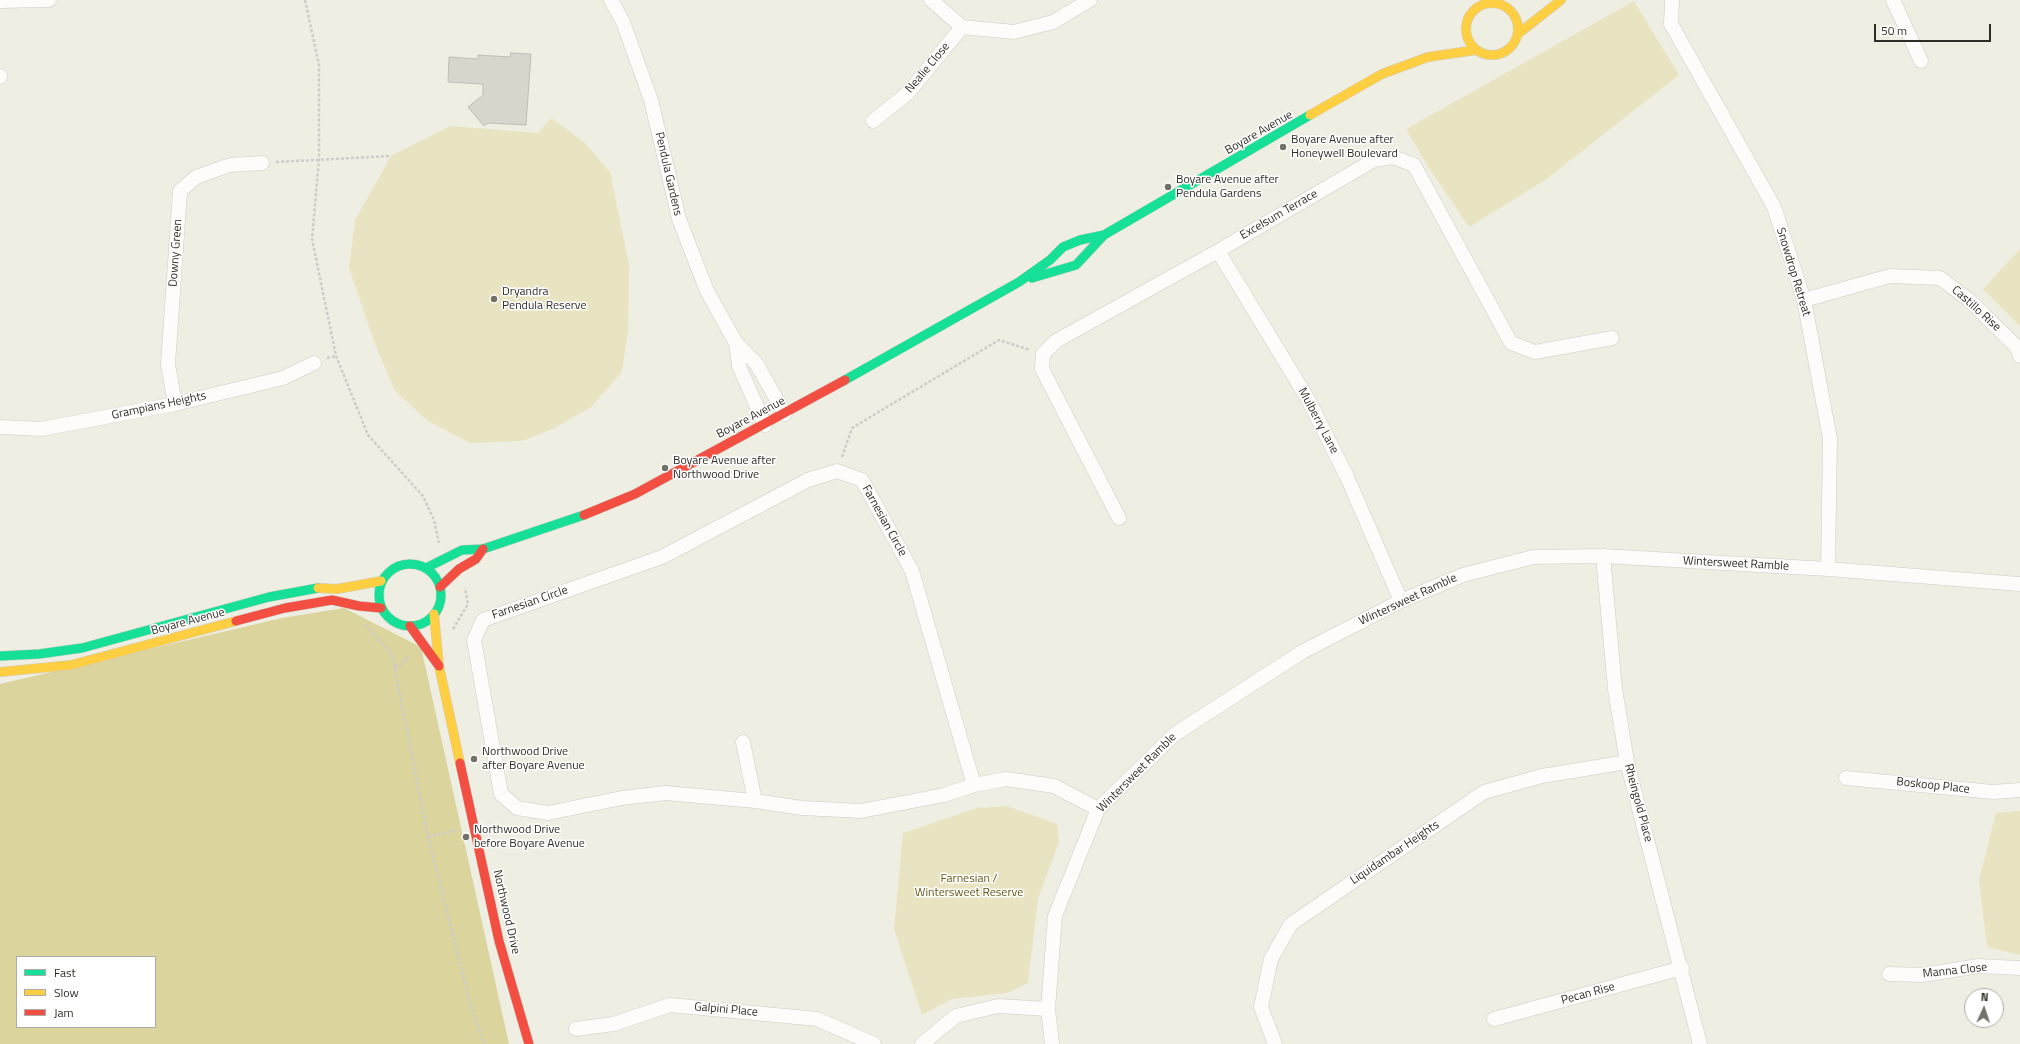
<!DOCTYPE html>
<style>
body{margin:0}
#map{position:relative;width:2020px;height:1044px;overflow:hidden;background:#efeee3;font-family:"Titillium Web",sans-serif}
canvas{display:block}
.legend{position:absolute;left:16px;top:956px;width:140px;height:72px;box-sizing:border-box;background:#fff;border:1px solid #acaba8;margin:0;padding:5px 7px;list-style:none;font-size:12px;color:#2f2e26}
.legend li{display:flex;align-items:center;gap:8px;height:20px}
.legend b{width:20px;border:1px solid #acaba8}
.north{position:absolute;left:1964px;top:988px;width:40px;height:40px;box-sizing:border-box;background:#fff;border:1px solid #acaba8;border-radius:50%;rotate:3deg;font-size:11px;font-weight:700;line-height:16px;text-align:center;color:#2f2e26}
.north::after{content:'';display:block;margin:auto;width:14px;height:18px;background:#727168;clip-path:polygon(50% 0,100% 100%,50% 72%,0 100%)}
.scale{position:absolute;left:1874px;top:24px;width:117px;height:18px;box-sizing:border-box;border:2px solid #2f2e26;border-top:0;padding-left:5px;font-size:12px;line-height:14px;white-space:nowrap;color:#2f2e26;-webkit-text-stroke:3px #fff;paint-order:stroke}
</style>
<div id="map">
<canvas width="2020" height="1044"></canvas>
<ul class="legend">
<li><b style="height:5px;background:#16e098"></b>Fast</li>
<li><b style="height:5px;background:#ffcf43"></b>Slow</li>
<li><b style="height:5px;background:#f24e42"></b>Jam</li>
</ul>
<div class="north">N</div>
<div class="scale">50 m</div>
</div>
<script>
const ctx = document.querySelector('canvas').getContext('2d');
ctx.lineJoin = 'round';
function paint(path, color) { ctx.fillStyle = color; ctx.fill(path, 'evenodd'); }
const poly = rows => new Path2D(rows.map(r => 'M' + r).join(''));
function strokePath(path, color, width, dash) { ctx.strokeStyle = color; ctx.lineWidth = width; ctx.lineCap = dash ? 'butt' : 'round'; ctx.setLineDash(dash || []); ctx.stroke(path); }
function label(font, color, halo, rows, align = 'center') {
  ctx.font = font + ' "Titillium Web",sans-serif'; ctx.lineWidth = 3; ctx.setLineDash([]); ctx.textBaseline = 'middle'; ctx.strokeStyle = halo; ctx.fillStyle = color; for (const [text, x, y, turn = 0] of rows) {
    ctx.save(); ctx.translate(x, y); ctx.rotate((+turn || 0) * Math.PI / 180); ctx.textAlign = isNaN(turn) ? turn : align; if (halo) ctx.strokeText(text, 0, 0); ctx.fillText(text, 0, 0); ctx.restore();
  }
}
paint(poly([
 [1634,1,1679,75,1544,181,1469,227,1427,165,1406,129],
 [551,118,584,142,610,172,629,265,628,330,622,372,591,407,553,429,522,441,470,443,428,421,395,391,375,344,349,268,355,220,391,156,450,126,538,133],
 [2020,249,2020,326,1983,289],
 [1007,806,1057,824,1059,842,1038,899,1028,983,1007,993,952,999,922,1015,894,929,903,833,977,808],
 [2020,811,2020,955,1987,947,1979,880,1996,813]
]), '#e8e4c2');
paint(poly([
 [344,608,421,647,509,1044,0,1044,0,684,282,618],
 [17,957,155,957,155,1027,17,1027]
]), '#dcd49d');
const building = poly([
 [511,53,531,54,526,125,488,123,484,126,468,107,483,95,483,84,448,82,449,57,478,59,478,55,510,57,511,53]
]);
paint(building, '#d7d5cc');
strokePath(building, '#bfbeb5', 1);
const street = poly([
 [611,0,623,22,651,100,679,219,707,291,736,343,756,363,785,414],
 [931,0,962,27,1014,32,1053,22,1090,0],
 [1672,0,1671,24,1774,207,1804,300,1830,439,1828,569],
 [1893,0,1921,61],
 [0,1,49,0],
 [0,76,0,77],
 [873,121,908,93,962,27],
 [1218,251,1309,401,1347,477,1401,601],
 [1804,300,1890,276,1940,278,1969,300,2017,347,2020,356],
 [736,343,739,366,765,425],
 [175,404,168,364,180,191,196,177,230,165,262,163],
 [0,427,41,429,175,404,283,378,314,363],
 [1119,518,1042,369,1043,354,1056,341,1218,251,1374,160,1393,157,1414,165,1511,343,1535,352,1612,338],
 [1603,556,1615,689,1627,762,1700,1044],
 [743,742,755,801],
 [1846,778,1993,792,2020,790],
 [974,785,912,571,862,480,837,471,808,480,662,557,483,620,474,640,501,794,517,808,548,813,622,798,666,793,755,801,802,808,861,811,944,795,974,785,1006,779,1054,786,1098,809],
 [1889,974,1923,975,1978,966,2020,968],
 [1494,1019,1682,968],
 [576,1029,614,1024,670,1005,817,1019,874,1044],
 [922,1044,956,1016,998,1006,1048,1009],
 [1052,1044,1048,1009,1055,916,1098,809,1175,734,1302,652,1401,601,1463,575,1533,557,1603,556,1828,569,2020,584],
 [1275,1044,1261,1007,1271,959,1291,924,1484,792,1542,776,1627,762]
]);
const fast = poly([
 [1032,278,1076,265,1104,235,1310,115],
 [845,380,1019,282,1050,260,1063,247,1080,240,1104,235],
 '379 595a31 31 0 1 1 62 0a31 31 0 1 1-62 0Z',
 [426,568,462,550,483,549,584,515],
 [0,656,39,654,82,648,269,597,318,588]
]);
const slow = poly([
 '1466 29a26 26 0 1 1 52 0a26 26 0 1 1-52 0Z',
 [1519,33,1561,0],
 [1310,115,1382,74,1428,57,1476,50],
 [318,588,337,589,381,581],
 [434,614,439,666,460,763],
 [0,672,71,665,236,621]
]);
const jam = poly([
 [584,515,635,494,845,380],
 [440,587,459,569,476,559,483,549],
 [236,621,285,608,332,600,359,606,381,608],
 [410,626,439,666],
 [460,763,499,941,529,1044]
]);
strokePath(street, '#cdcbc3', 15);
strokePath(fast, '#cdcbc3', 10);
strokePath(slow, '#cdcbc3', 10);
strokePath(jam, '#cdcbc3', 10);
strokePath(poly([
 [305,0,319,65,319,159,312,239,336,356,368,435,423,496,434,520,439,543],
 [276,162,391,156],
 [327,358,336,356],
 [842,457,852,428,999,340,1030,350],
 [365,625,392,654,428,837,470,1002,484,1044],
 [453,629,468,604,465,588],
 [395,669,410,656],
 [428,837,457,830]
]), '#cdccc8', 2.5, [3, 2]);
strokePath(street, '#fdfcfb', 14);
strokePath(fast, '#16e098', 9);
strokePath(slow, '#ffcf43', 9);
strokePath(jam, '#f24e42', 9);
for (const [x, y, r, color] of [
 [1283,147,4,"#727168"],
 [1168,187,4,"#727168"],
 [494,299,4,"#727168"],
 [665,468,4,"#727168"],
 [474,759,4,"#727168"],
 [466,837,4,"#727168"]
]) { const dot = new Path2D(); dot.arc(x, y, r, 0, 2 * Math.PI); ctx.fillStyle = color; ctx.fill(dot); strokePath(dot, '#fff', 1.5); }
label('12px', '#2f2e26', '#fff', [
 ["Nealie Close",928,68,-50],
 ["Boyare Avenue",1259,133,-30],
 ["Pendula Gardens",668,174,77],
 ["Excelsum Terrace",1279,215,-30],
 ["Downy Green",176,253,-86],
 ["Snowdrop Retreat",1793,272,73],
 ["Castillo Rise",1976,309,42],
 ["Grampians Heights",159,406,-12],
 ["Boyare Avenue",751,418,-28],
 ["Mulberry Lane",1318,421,62],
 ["Farnesian Circle",884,521,61],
 ["Wintersweet Ramble",1736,564,3],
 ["Wintersweet Ramble",1408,600,-25],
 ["Farnesian Circle",530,603,-19],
 ["Boyare Avenue",188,622,-15],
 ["Wintersweet Ramble",1137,773,-45],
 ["Boskoop Place",1933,786,6],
 ["Rheingold Place",1638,803,75],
 ["Liquidambar Heights",1395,853,-34],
 ["Northwood Drive",506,912,77],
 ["Manna Close",1955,971,-6],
 ["Pecan Rise",1588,994,-15],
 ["Galpini Place",726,1010,5]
]);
label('12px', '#2f2e26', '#fff', [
 ["Boyare Avenue after",1291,140],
 ["Honeywell Boulevard",1291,154],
 ["Boyare Avenue after",1176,180],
 ["Pendula Gardens",1176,194],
 ["Dryandra",502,292],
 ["Pendula Reserve",502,306],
 ["Boyare Avenue after",673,461],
 ["Northwood Drive",673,475],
 ["Northwood Drive",482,752],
 ["after Boyare Avenue",482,766],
 ["Northwood Drive",474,830],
 ["before Boyare Avenue",474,844]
], 'left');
label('12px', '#635815', '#fff', [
 ["Farnesian /",969,879],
 ["Wintersweet Reserve",969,893]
]);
</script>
